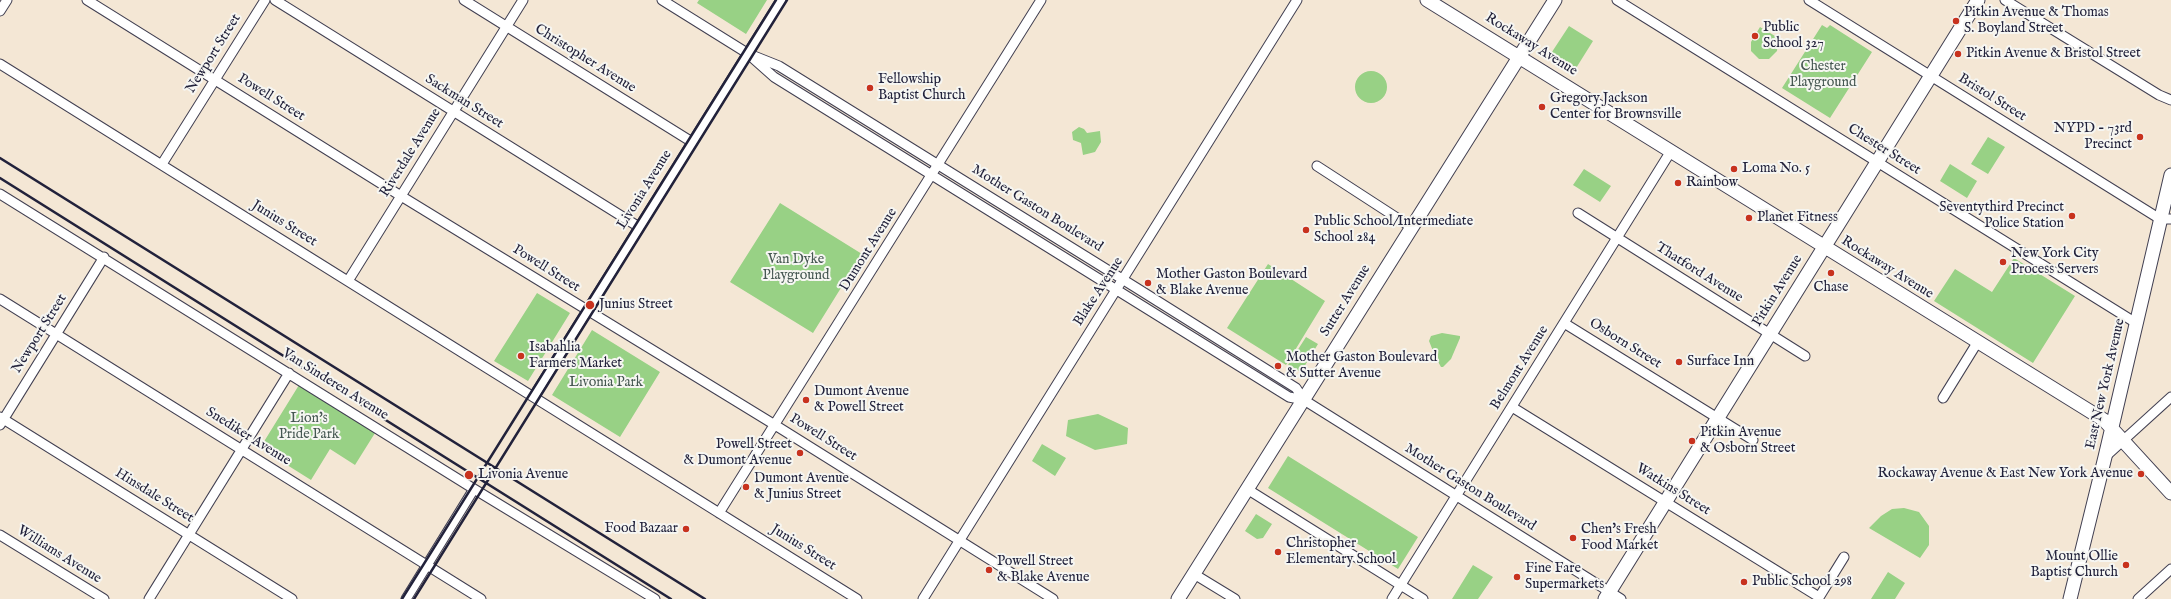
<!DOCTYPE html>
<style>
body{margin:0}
canvas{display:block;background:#f4e7d5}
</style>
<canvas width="2171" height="599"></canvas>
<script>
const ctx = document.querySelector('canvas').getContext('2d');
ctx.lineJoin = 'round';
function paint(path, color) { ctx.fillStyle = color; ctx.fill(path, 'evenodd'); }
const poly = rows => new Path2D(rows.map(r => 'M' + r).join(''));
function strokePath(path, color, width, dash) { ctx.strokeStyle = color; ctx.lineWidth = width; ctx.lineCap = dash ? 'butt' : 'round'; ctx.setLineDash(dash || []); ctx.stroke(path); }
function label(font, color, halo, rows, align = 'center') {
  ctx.font = font + ' "IM FELL English",serif'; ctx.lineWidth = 4; ctx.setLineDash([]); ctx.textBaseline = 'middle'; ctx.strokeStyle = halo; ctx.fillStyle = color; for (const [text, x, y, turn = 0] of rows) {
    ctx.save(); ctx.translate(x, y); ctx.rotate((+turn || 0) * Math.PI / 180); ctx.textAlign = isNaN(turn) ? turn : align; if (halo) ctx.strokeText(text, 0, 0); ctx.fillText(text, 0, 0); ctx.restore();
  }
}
paint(poly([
 [699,0,767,0,746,34,697,3],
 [1822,25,1827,28,1830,25,1872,52,1830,118,1782,88],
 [1569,26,1593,41,1573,73,1548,58],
 [1760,27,1775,36,1778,42,1777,51,1769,59,1759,59,1751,51,1751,42],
 '1355 87a16 16 0 1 1 32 0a16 16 0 1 1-32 0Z',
 [1079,127,1084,129,1087,133,1100,131,1101,142,1095,152,1083,155,1081,143,1073,140,1072,132],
 [1988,137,2005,147,1988,174,1971,164],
 [1950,164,1977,181,1967,198,1940,181],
 [1584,169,1611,186,1600,202,1573,185],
 [780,203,862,254,813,333,730,282],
 [2014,258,2075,296,2033,363,1934,301,1955,269,1992,292],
 [1268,264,1325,301,1286,365,1227,328],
 [537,293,570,313,528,381,494,361],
 [592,330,660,372,620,437,552,395],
 [1442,333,1460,336,1460,338,1451,359,1443,367,1441,367,1435,356,1429,341,1431,336],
 [1306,337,1318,344,1301,372,1288,365],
 [299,385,375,433,355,465,330,449,311,480,260,448],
 [1098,414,1128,428,1127,444,1095,450,1066,436,1068,420],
 [1042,444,1066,458,1055,476,1032,461],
 [1288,456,1418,537,1398,569,1268,488],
 [1904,508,1919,512,1929,526,1929,545,1920,558,1869,528,1881,516,1892,509],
 [1256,514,1272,524,1263,538,1257,539,1245,531],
 [1473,565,1493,577,1478,599,1452,599],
 [1888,572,1905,583,1895,599,1871,599]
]), '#98d185');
const street = poly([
 [87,0,401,196,775,425,1053,599],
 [275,0,639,227],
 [464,0,692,142],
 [662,0,747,53,774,77,1289,397,1304,400,1621,599],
 [1617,0,2136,323],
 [1809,0,2160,219,2171,219],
 [2005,0,2159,95,2171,100],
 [0,11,7,0],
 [754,56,779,66,1135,287,1296,388,1304,400],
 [0,64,857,599],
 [162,164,265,0],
 [1317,166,1411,227],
 [0,194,474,489,655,599],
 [1578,213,1805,356],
 [348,281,523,0],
 [0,299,481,599],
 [1564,323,1753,440],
 [534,396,781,0],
 [1943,398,1977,343],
 [1512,407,1819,597],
 [0,417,292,599],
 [0,425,104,257],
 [2105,457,2171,397],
 [1247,489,1423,599],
 [719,513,1041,0],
 [0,535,104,599],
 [1194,574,1235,599],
 [149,599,289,373],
 [406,599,474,489],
 [923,599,1297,0],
 [1392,599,1671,151],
 [1818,599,1844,557],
 [2138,599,2171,569]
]);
const secondary = poly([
 [1427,0,2104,420,2171,493],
 [1178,599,1555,0],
 [1605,599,1978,0],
 [2070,599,2105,457,2171,175]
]);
strokePath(street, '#424052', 11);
strokePath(secondary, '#424052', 15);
strokePath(street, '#fff', 9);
strokePath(secondary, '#fff', 13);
strokePath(poly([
 [0,158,705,599],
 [0,178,671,599],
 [402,599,776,0],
 [414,599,787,0]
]), '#22223b', 2.5);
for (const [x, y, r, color] of [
 [1956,21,4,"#c8321e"],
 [1755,36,4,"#c8321e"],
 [1958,54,4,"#c8321e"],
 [870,88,4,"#c8321e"],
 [1542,107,4,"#c8321e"],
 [2140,137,4,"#c8321e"],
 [1734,169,4,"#c8321e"],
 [1678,183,4,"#c8321e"],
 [2072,216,4,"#c8321e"],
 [1749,218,4,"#c8321e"],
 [1306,230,4,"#c8321e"],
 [2003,262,4,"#c8321e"],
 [1831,273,4,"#c8321e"],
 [1148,283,4,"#c8321e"],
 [590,305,5,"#c8321e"],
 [521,356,4,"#c8321e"],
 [1679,362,4,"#c8321e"],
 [1278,366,4,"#c8321e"],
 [806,400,4,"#c8321e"],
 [1692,441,4,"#c8321e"],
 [800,453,4,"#c8321e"],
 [2141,474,4,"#c8321e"],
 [469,475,5,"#c8321e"],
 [746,487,4,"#c8321e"],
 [686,529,4,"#c8321e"],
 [1573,538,4,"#c8321e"],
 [1278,552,4,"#c8321e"],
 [2126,565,4,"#c8321e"],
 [989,570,4,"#c8321e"],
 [1517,577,4,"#c8321e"],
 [1744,582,4,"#c8321e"]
]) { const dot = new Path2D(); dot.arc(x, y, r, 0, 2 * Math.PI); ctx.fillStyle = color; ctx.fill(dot); strokePath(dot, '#f6f6f2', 1.5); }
label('14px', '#22223b', '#f6f6f2', [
 ["Pitkin Avenue & Thomas",1964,13],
 ["S. Boyland Street",1964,29],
 ["Public",1763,28],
 ["School 327",1763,44],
 ["Pitkin Avenue & Bristol Street",1966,54],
 ["Fellowship",878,80],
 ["Baptist Church",878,96],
 ["Gregory Jackson",1550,99],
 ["Center for Brownsville",1550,115],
 ["NYPD - 73rd",2132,129,"right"],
 ["Precinct",2132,145,"right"],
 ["Loma No. 5",1742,169],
 ["Rainbow",1686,183],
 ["Seventythird Precinct",2064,208,"right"],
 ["Police Station",2064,224,"right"],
 ["Planet Fitness",1757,218],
 ["Public School/Intermediate",1314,222],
 ["School 284",1314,238],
 ["New York City",2011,254],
 ["Process Servers",2011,270],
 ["Mother Gaston Boulevard",1156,275],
 ["& Blake Avenue",1156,291],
 ["Chase",1831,288,"center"],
 ["Junius Street",599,305],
 ["Isabahlia",529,348],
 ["Farmers Market",529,364],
 ["Mother Gaston Boulevard",1286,358],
 ["& Sutter Avenue",1286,374],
 ["Surface Inn",1687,362],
 ["Dumont Avenue",814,392],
 ["& Powell Street",814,408],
 ["Pitkin Avenue",1700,433],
 ["& Osborn Street",1700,449],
 ["Powell Street",792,445,"right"],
 ["& Dumont Avenue",792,461,"right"],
 ["Rockaway Avenue & East New York Avenue",2133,474,"right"],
 ["Livonia Avenue",478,475],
 ["Dumont Avenue",754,479],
 ["& Junius Street",754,495],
 ["Food Bazaar",678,529,"right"],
 ["Chen's Fresh",1581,530],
 ["Food Market",1581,546],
 ["Christopher",1286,544],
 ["Elementary School",1286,560],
 ["Mount Ollie",2118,557,"right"],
 ["Baptist Church",2118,573,"right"],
 ["Powell Street",997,562],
 ["& Blake Avenue",997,578],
 ["Fine Fare",1525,569],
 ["Supermarkets",1525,585],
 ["Public School 298",1752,582]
], 'left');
label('14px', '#22223b', '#f6f6f2', [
 ["Rockaway Avenue",1531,45,32],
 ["Newport Street",214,54,-58],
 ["Christopher Avenue",585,59,32],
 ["Powell Street",271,98,32],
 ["Bristol Street",1992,98,32],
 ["Sackman Street",464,102,32],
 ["Chester Street",1884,150,32],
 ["Riverdale Avenue",411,153,-58],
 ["Livonia Avenue",645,190,-58],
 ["Mother Gaston Boulevard",1037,209,32],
 ["Junius Street",284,224,32],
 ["Dumont Avenue",869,250,-58],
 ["Rockaway Avenue",1887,268,32],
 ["Powell Street",546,269,32],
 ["Thatford Avenue",1699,273,32],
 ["Pitkin Avenue",1778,291,-58],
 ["Blake Avenue",1099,292,-57],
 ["Sutter Avenue",1346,301,-58],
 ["Newport Street",40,334,-58],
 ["Osborn Street",1625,344,32],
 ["Belmont Avenue",1520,368,-58],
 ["East New York Avenue",2106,384,-77],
 ["Van Sinderen Avenue",335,385,32],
 ["Snediker Avenue",248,437,32],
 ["Powell Street",823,438,32],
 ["Mother Gaston Boulevard",1470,488,32],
 ["Watkins Street",1673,490,32],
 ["Hinsdale Street",154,496,32],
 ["Junius Street",803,548,32],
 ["Williams Avenue",59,555,32]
]);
label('14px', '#455751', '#f6f6f2', [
 ["Chester",1823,67],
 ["Playground",1823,83],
 ["Van Dyke",796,260],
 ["Playground",796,276],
 ["Livonia Park",606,383],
 ["Lion's",309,419],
 ["Pride Park",309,435]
]);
</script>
